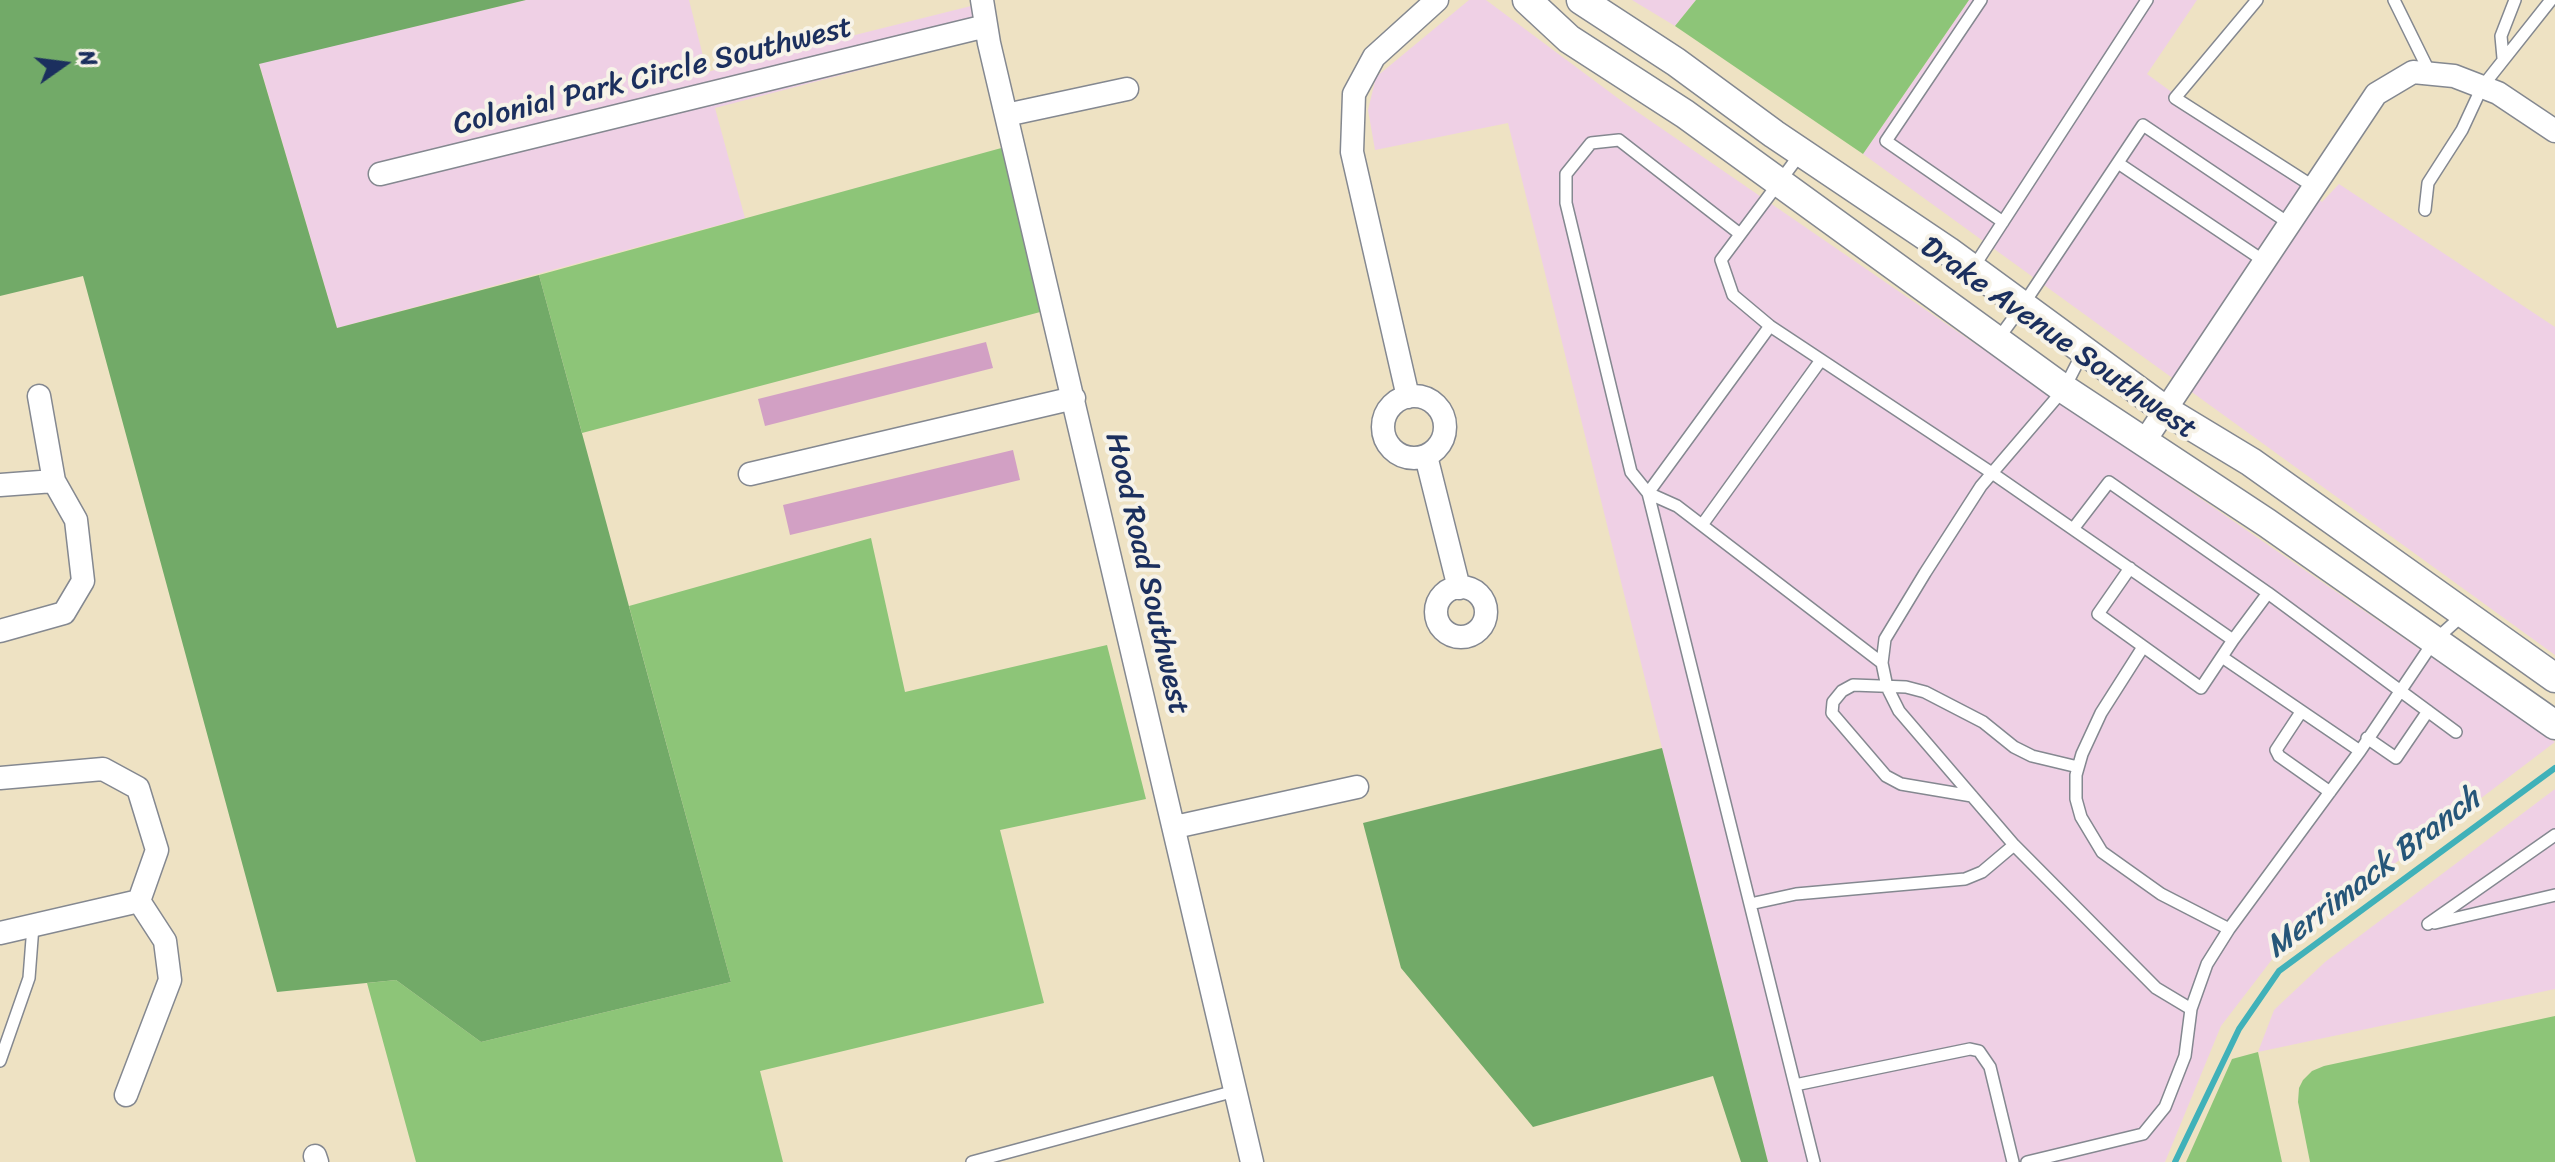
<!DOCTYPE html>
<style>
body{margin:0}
#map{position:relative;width:2555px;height:1162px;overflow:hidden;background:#eee2c3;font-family:Sriracha,sans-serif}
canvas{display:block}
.north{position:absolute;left:24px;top:24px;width:80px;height:80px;-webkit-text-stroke:6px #f7f3e8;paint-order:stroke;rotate:76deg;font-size:22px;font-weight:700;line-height:32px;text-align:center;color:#1b2f5e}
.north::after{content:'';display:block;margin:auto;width:28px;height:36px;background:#1b2f5e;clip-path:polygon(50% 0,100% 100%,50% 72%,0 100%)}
</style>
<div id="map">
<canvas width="2555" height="1162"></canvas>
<div class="north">N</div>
</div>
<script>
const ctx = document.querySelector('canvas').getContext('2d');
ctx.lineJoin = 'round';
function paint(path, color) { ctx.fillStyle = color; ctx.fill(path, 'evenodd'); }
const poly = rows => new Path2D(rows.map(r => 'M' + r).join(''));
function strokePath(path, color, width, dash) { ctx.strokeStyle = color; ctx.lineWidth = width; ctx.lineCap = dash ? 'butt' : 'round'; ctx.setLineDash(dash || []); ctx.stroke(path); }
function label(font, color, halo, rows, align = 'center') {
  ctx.font = font + ' Sriracha,sans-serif'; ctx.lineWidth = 8; ctx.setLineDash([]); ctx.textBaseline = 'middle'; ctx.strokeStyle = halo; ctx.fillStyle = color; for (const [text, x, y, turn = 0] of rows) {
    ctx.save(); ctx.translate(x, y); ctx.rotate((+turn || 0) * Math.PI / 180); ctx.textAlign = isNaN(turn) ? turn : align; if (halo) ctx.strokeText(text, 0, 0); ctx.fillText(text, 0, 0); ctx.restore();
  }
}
paint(poly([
 [526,0,689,0,707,72,971,6,979,39,715,108,745,218,337,328,259,63],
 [1469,0,1486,0,1623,102,2555,742,2277,953,2221,1026,2165,1162,1768,1162,1662,748,1508,123,1375,150,1368,110,1376,77],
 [1632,0,1696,0,1675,26],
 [1969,0,2197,0,2147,74,2322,202,2339,184,2555,327,2555,655,1863,154],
 [2555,789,2555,989,2258,1052,2274,1010,2325,962]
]), '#efd0e5');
paint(poly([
 [1696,0,1969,0,1863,154,1675,26],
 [1005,147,1044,311,582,433,539,275],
 [871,538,905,692,1107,645,1146,799,1000,830,1044,1003,760,1071,783,1162,416,1162,367,983,396,980,481,1042,731,982,629,606],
 [2555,1016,2555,1162,2310,1162,2298,1102,2299,1088,2303,1080,2312,1071,2324,1066],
 [2258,1052,2282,1162,2186,1162,2232,1059]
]), '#8dc578');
paint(poly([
 [0,0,526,0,259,64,337,328,539,275,731,982,481,1042,396,980,277,992,83,276,0,296],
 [1662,748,1768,1162,1741,1162,1713,1076,1533,1127,1401,968,1363,823]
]), '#72aa68');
strokePath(poly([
 [2175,1162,2239,1029,2279,971,2555,768]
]), '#40b1b9', 6);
paint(poly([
 [986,342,993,368,765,426,758,399],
 [1013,450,1020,480,790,535,783,505]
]), '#d2a0c4');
const service = poly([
 [1981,0,1886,141,2003,222],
 [2257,0,2175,98,2314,187],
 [2394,0,2430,73],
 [2503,58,2501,36,2515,0],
 [1801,153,1721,260,1733,295,1770,326,1992,473,2233,640,2201,688,2098,614,2130,568],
 [2118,163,2264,261],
 [2425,210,2428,183,2462,130,2482,87,2551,0],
 [1740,234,1619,140,1591,143,1566,174,1566,203,1631,472,1648,493,1814,1162],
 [1973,268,2147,0],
 [1770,326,1648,493,1677,506,1882,663],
 [1998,339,2023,305,2143,125,2290,224],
 [1702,525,1821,360],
 [2073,529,2109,482,2268,593,2233,640],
 [2268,593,2456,732],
 [2143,647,2101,713,2082,754,2076,775,2076,799,2081,817,2102,852,2161,894,2229,929],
 [2222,657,2360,751],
 [2301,712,2276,750,2279,756,2330,792],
 [2367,738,2396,758,2428,711],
 [1972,796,1901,784,1886,776,1832,713,1833,702,1842,691,1853,685,1906,687,1925,692,1983,722,2014,747,2032,756,2078,767],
 [1750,904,1796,894,1965,879,1982,872,2014,845],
 [2435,923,2555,895],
 [2428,924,2555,835],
 [2191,1009,2207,964,2229,929,2360,751,2434,641,2464,614],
 [0,1061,29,978,33,926],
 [1795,1085,1970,1049,1979,1051,1990,1067,2013,1162],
 [972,1162,1235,1091],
 [2027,1162,2143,1134,2165,1107,2185,1056,2191,1009,2156,988,2014,845,1899,711,1887,687,1882,663,1885,639,1925,573,1981,486,2064,389,2084,350]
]);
const minor = poly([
 [982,0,989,43,1252,1162],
 [1006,115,1127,89],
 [380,174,986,26],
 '1383 427a31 31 0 1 1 62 0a31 31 0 1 1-62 0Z',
 [1408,397,1352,152,1354,94,1374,57,1437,0],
 [2144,442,2376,94,2413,72,2454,76,2498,93,2555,131],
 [1426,456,1459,588],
 [750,474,1074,398],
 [0,485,54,481],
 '1436 612a25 25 0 1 1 50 0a25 25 0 1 1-50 0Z',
 [0,631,64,613,83,581,76,520,54,481,39,396],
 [0,778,103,769,138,788,157,850,139,901,165,941,170,980,126,1095],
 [1175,827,1357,787],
 [0,933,139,901],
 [315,1156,317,1162]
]);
const tertiary = poly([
 [1527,0,1569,39,1685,114,2064,389,2267,523,2555,725],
 [1581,0,1676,62,1774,134,1948,251,2165,410,2251,462,2555,678]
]);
strokePath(service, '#848890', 14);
strokePath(minor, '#848890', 25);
strokePath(tertiary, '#848890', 31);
strokePath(service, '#fff', 11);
strokePath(minor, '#fff', 22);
strokePath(tertiary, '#fff', 28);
label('30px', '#1b2f5e', '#f7f3e8', [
 ["Colonial Park Circle Southwest",653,77,-14],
 ["Drake Avenue Southwest",2058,339,35],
 ["Hood Road Southwest",1146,574,77]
]);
label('italic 32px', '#265679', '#f7f3e8', [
 ["Merrimack Branch",2374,874,-37]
]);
</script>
